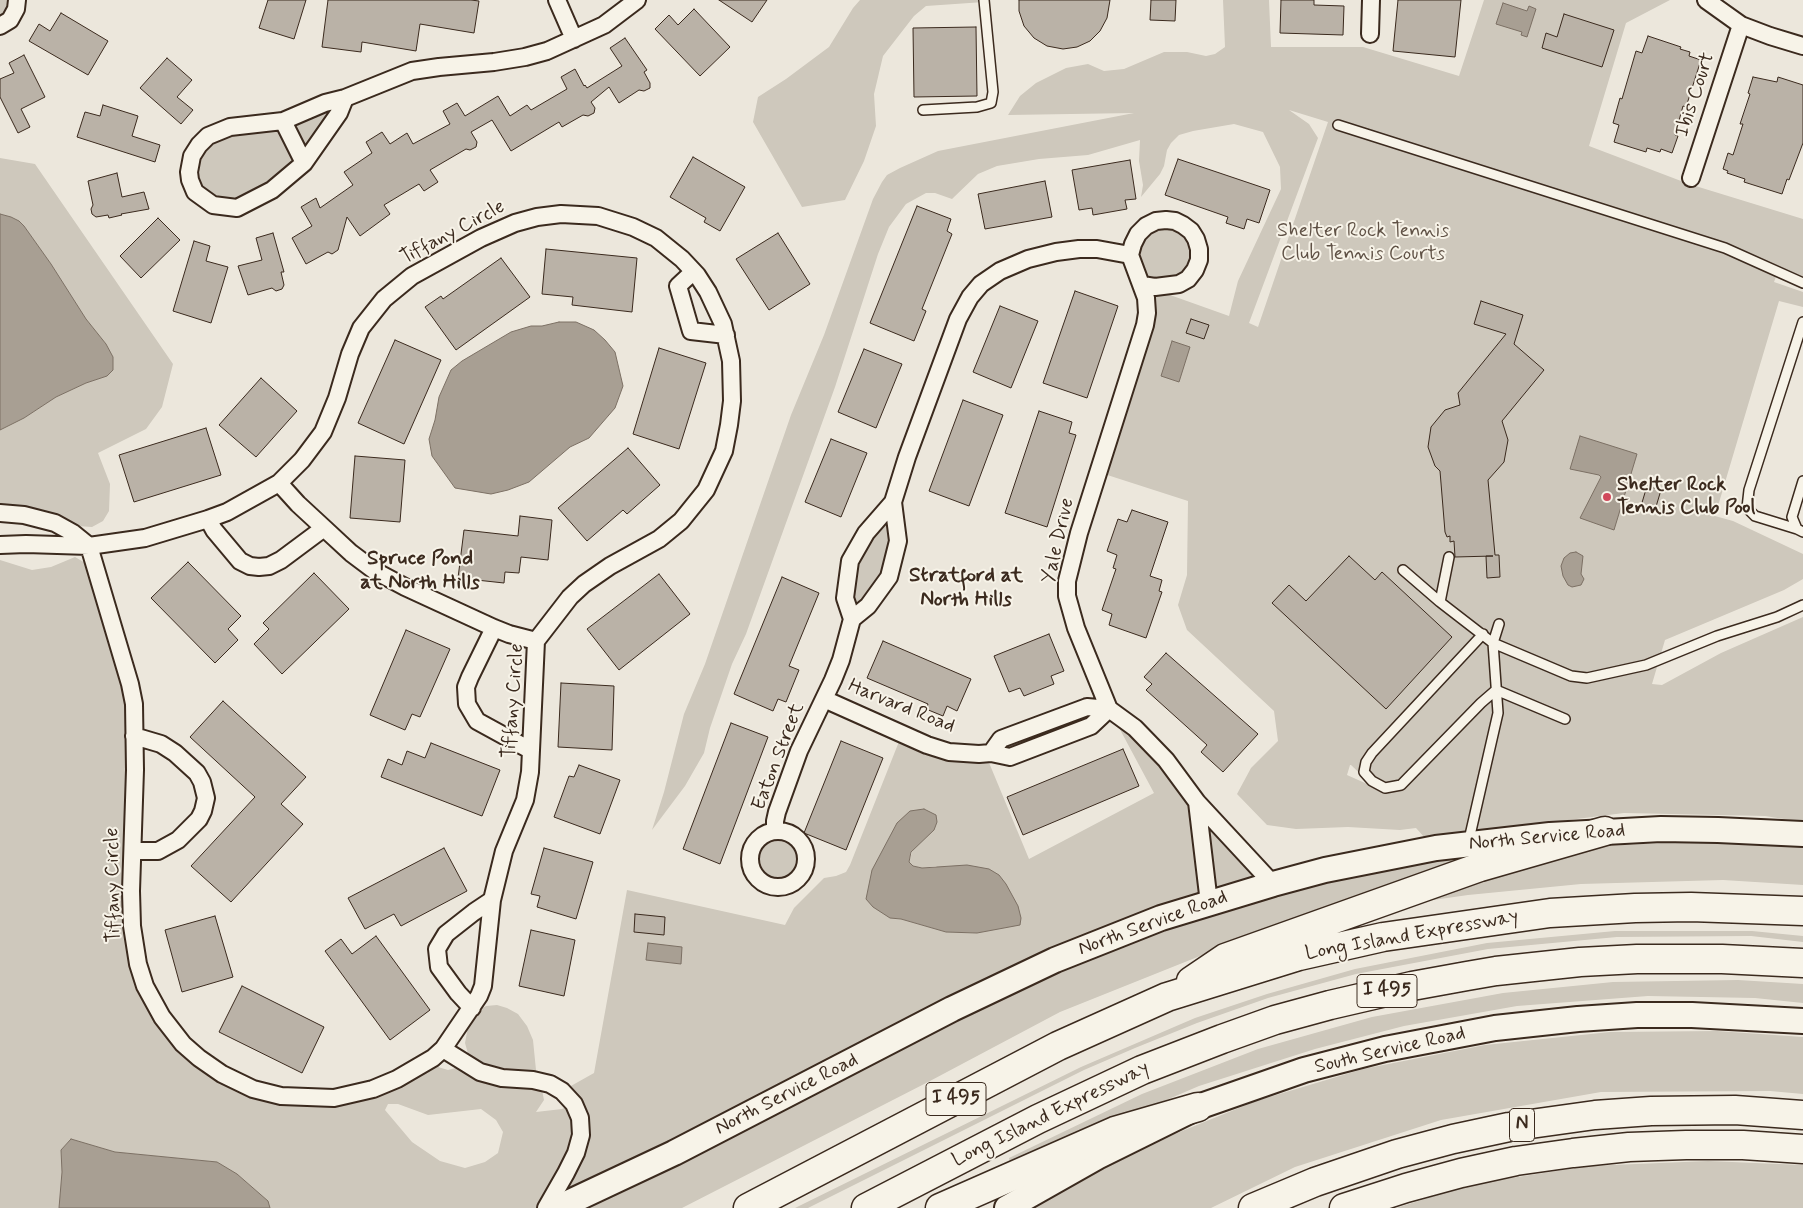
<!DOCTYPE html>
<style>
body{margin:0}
canvas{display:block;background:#ece7dc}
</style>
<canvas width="1803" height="1208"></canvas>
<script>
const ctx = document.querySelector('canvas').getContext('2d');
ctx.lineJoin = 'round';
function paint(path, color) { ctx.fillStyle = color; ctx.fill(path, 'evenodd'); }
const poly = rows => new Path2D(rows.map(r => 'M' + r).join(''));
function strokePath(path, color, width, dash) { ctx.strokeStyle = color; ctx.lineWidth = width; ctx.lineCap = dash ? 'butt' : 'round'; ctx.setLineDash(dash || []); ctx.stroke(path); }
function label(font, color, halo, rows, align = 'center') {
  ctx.font = font + ' Mynerve,sans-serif'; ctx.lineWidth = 4; ctx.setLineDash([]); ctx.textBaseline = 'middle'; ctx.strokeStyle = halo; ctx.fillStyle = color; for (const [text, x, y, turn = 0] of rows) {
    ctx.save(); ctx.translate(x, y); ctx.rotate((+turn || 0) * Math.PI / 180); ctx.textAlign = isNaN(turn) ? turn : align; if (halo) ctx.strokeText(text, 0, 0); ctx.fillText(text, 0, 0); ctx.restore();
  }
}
paint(poly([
 [0,0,17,0,0,26],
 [860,0,984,0,984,2,926,6,914,16,883,56,874,94,876,126,864,161,845,200,802,207,753,122,758,97,786,79,829,47,853,8],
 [1223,0,1269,0,1271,47,1363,47,1459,76,1484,0,1670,0,1626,23,1589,146,1689,184,1803,219,1803,281,1778,271,1774,282,1803,292,1803,307,1779,301,1715,516,1733,521,1803,554,1803,579,1784,590,1665,640,1652,684,1662,685,1721,653,1803,617,1803,822,1765,816,1624,813,1425,838,1416,828,1400,830,1348,827,1296,829,1267,825,1237,794,1251,768,1278,741,1274,711,1187,630,1178,605,1187,575,1188,501,1098,472,1145,325,1142,285,1229,316,1238,281,1281,189,1280,167,1263,132,1234,124,1193,131,1179,135,1171,143,1167,150,1164,166,1160,174,1141,197,1143,185,1139,161,1140,140,1088,155,1039,159,997,166,978,174,952,199,935,193,926,193,906,204,889,227,878,254,835,387,746,634,732,664,710,728,704,753,685,786,652,830,664,792,684,714,705,664,791,415,824,335,873,199,882,182,887,175,900,168,938,151,1134,113,1008,115,1020,96,1036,83,1066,68,1088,64,1104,71,1124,69,1164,52,1187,52,1206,56,1215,54,1225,47],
 [1289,110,1328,122,1258,327,1249,323,1318,138,1309,124],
 [1350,765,1351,765,1374,787,1347,775],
 [345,98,304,163,237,208,195,192,199,145],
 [0,158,35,164,173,364,162,407,146,429,98,453,110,484,109,511,103,521,92,527,77,526,0,510,0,430,24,418,56,397,86,383,107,376,113,370,113,357,106,344,86,319,51,264,24,226,19,221,11,217,0,214],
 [1156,221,1196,239,1188,279,1143,284,1133,244],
 [893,502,889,577,852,619,850,561],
 [75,557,87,564,130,684,138,964,183,1044,253,1089,334,1098,425,1067,438,1067,448,1070,471,1064,465,1043,468,1027,479,1010,486,1006,497,1005,507,1008,518,1014,527,1026,533,1040,536,1070,538,1080,541,1085,544,1100,536,1112,562,1109,568,1106,562,1091,594,1073,627,890,785,925,794,908,824,878,836,876,846,872,850,865,902,734,985,753,1029,859,1154,793,1109,709,1010,757,991,753,1001,739,1109,709,1197,802,1209,903,1161,918,574,1192,566,1187,546,1208,270,1208,268,1201,237,1174,217,1162,115,1152,71,1139,61,1150,62,1172,59,1208,0,1208,0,560,32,570,51,567],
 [925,809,909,862,913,866,922,868,936,866,992,930,977,933,946,932,901,919,890,918],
 [388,1104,398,1104,428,1115,481,1109,496,1120,503,1132,498,1153,485,1162,465,1168,440,1161,412,1142,385,1110],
 [1202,816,1260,879,1213,890],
 '750 859a28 28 0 1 1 56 0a28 28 0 1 1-56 0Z',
 [1701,841,1803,844,1803,885,1723,880,1581,884,1468,895,1405,904,1585,847],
 [1483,853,1230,944,1060,1012,930,1081,682,1208,579,1208,1037,977,1187,919,1332,878],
 [1615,931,1752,931,1803,936,1803,942,1751,936,1617,937,1488,949,1356,974,1268,998,1197,1023,1135,1048,1084,1070,808,1208,795,1208,1081,1067,1195,1018,1267,994,1355,969,1487,943],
 [1738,980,1803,984,1803,1003,1755,998,1648,996,1517,1006,1404,1026,1315,1049,1199,1086,1073,1140,1010,1163,1009,1158,1142,1094,1258,1049,1372,1017,1503,993,1613,982],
 [1717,1031,1803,1037,1803,1094,1770,1091,1601,1092,1441,1120,1295,1167,1211,1208,1027,1208,1084,1175,1155,1142,1256,1101,1363,1069,1485,1045,1610,1032],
 [1708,1161,1803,1165,1803,1208,1396,1208,1473,1184,1588,1166]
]), '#cec8bc');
const water = poly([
 [1503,3,1527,11,1529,6,1536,9,1527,37,1521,35,1522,32,1496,24,1503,3],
 [0,214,11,217,19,221,24,226,51,264,86,319,106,344,113,357,113,370,107,376,86,383,56,397,24,418,0,430,0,214],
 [559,322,576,322,594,330,605,340,615,352,623,386,615,408,589,438,570,447,529,482,508,490,491,494,455,488,432,456,429,439,435,420,439,397,451,370,462,361,511,332,531,326,542,326,559,322],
 [1172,341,1190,347,1179,382,1161,376,1172,341],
 [1580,436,1637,454,1614,530,1580,518,1601,477,1599,475,1570,469,1580,436],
 [1576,552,1583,556,1581,574,1584,579,1581,585,1572,587,1568,585,1563,576,1561,566,1564,558,1570,553,1576,552],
 [924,809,936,815,937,822,934,830,911,852,909,862,913,866,922,868,967,865,989,869,999,875,1006,884,1018,906,1021,918,1020,925,977,933,946,932,901,919,890,918,873,907,866,899,872,870,897,823,910,811,924,809],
 [648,943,682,947,681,964,646,960,648,943],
 [71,1139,115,1152,217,1162,237,1174,268,1201,270,1208,59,1208,62,1172,61,1150,71,1139]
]);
paint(water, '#a89f93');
strokePath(water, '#7c7064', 1);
const building = poly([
 [268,0,306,0,294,39,259,28,268,0],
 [328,0,471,0,479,1,474,33,420,24,416,51,362,42,361,52,322,47,328,0],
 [719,0,767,0,752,22,719,0],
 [1019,0,1110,0,1107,18,1100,31,1090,41,1077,47,1063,49,1047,46,1034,38,1024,26,1019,11,1019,0],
 [1151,0,1176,0,1175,21,1150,20,1151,0],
 [1281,0,1314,0,1314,5,1344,6,1343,35,1280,33,1281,0],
 [1398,0,1461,0,1455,57,1393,51,1398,0],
 [694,9,730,47,700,76,655,29,669,15,678,25,694,9],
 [61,13,108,41,88,75,29,41,39,24,50,31,61,13],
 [1564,14,1614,30,1602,67,1542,48,1546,33,1557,37,1564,14],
 [976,27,977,96,914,97,913,28,976,27],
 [1648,36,1681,47,1680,49,1690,52,1689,56,1701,60,1686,107,1683,106,1675,135,1678,136,1672,153,1661,149,1660,152,1647,148,1646,152,1614,142,1619,125,1613,123,1620,98,1622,99,1636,51,1642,53,1648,36],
 [625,38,647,70,644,72,650,83,650,88,644,91,639,90,619,103,609,87,591,102,595,108,594,113,588,116,583,115,562,127,559,122,511,151,492,120,471,132,477,142,476,147,470,150,466,149,430,170,438,182,424,191,419,184,384,205,390,214,360,236,347,217,338,250,332,254,328,252,306,264,292,238,312,226,301,207,316,198,320,208,353,185,344,172,372,153,366,142,382,132,390,144,407,133,413,144,450,124,443,111,457,103,465,116,498,96,510,116,527,105,531,110,567,89,561,77,575,69,584,86,585,85,587,88,622,66,610,48,625,38],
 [24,55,45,97,21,109,30,127,18,133,0,97,0,79,14,73,9,63,24,55],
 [167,58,192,80,177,97,193,110,181,124,140,88,167,58],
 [1753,77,1777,82,1778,77,1803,85,1803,143,1789,180,1787,179,1782,194,1744,182,1745,179,1727,173,1728,171,1723,169,1728,153,1733,155,1743,124,1740,124,1750,94,1748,93,1753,77],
 [103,105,138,116,132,136,160,145,155,162,77,137,85,112,100,116,103,105],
 [693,157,745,187,720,231,704,222,706,218,670,197,693,157],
 [1178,159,1270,190,1259,223,1247,219,1244,229,1226,223,1228,217,1165,195,1178,159],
 [1130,160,1136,199,1125,200,1127,209,1093,215,1092,208,1079,210,1072,170,1130,160],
 [117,173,122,197,144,192,149,209,121,214,122,215,109,218,108,215,96,217,92,214,91,209,93,205,88,181,117,173],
 [1045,181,1052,217,985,229,978,194,1045,181],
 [917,206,951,219,947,231,952,234,922,309,926,311,914,341,870,323,917,206],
 [158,218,180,240,141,278,120,256,158,218],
 [273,233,284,272,281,272,284,285,282,289,276,291,272,288,248,295,238,266,262,260,256,238,273,233],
 [778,233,810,284,769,310,736,259,778,233],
 [194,241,210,246,206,261,228,267,211,323,173,311,194,241],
 [546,249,637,258,632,312,572,305,573,297,542,294,546,249],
 [501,258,530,297,456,350,425,307,441,296,443,299,501,258],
 [1075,291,1118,306,1087,398,1043,383,1075,291],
 [1481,301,1523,315,1514,344,1544,370,1502,421,1508,440,1504,462,1488,480,1495,555,1499,555,1500,577,1487,578,1486,556,1493,556,1455,557,1454,541,1450,542,1450,536,1447,537,1445,532,1440,471,1435,466,1428,447,1431,427,1445,410,1460,405,1458,393,1506,334,1474,324,1481,301],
 [1000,306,1038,321,1011,388,973,372,1000,306],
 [1191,319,1209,325,1204,339,1186,333,1191,319],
 [395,340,441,360,404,444,358,423,395,340],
 [659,348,706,363,679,449,633,434,659,348],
 [864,349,902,364,876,428,838,412,864,349],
 [261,378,297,411,256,457,219,425,261,378],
 [963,400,1003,415,969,506,929,491,963,400],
 [1039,411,1072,422,1069,433,1076,435,1047,527,1005,513,1039,411],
 [206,428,221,475,134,502,119,455,206,428],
 [831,439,867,453,841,517,805,502,831,439],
 [628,448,660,485,627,514,623,510,587,541,558,508,628,448],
 [355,456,405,460,400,522,350,518,355,456],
 [1647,486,1661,490,1655,510,1641,506,1647,486],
 [1132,510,1168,522,1150,576,1162,580,1159,591,1162,592,1146,638,1109,625,1112,614,1102,610,1116,569,1113,568,1117,555,1107,551,1118,519,1127,522,1132,510],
 [520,516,552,520,548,560,521,557,519,573,505,572,504,583,458,578,464,530,518,536,520,516],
 [1349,556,1375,580,1382,572,1452,637,1386,709,1272,603,1289,585,1306,601,1349,556],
 [188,562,241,616,228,629,238,640,215,663,151,598,188,562],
 [314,573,349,609,282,674,254,644,269,629,263,623,314,573],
 [659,574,690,614,619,670,587,629,659,574],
 [782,577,819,593,789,666,799,670,786,702,778,699,773,711,734,694,782,577],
 [406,630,450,649,420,717,412,714,405,730,370,715,406,630],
 [1049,634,1064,671,1051,676,1054,684,1024,696,1020,688,1009,692,994,656,1049,634],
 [883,641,971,679,957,711,947,706,943,716,926,709,928,704,867,678,883,641],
 [1166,653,1258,734,1223,772,1201,752,1207,745,1146,690,1152,684,1144,677,1166,653],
 [561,683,614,686,612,750,558,747,561,683],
 [223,701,306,777,281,804,303,824,231,902,191,866,255,797,190,737,223,701],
 [731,723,768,737,720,864,683,849,731,723],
 [841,741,883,758,846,850,804,833,841,741],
 [431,743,500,770,482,816,381,777,388,759,402,765,407,751,425,758,431,743],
 [1123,749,1139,786,1023,835,1007,797,1123,749],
 [579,765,620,780,600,834,554,817,569,776,574,777,579,765],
 [444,848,467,891,401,926,394,914,365,929,348,898,444,848],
 [544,848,593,862,576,919,537,907,540,896,531,894,544,848],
 [635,914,665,917,664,935,634,932,635,914],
 [215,916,233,977,182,992,165,930,215,916],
 [531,930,575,940,564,996,519,986,531,930],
 [376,936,430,1010,390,1040,325,951,341,939,352,954,376,936],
 [242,986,324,1027,302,1073,219,1032,242,986]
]);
paint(building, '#bab2a7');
strokePath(building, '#3b2a1e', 1);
const service = poly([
 [923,110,977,107,991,103,993,92,984,0],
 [1338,125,1725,248,1803,283],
 [1803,481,1792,517,1797,529,1803,532],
 [1797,529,1755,516,1747,508,1749,490,1803,322],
 [1403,570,1440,602,1493,643,1571,676,1587,678,1646,665,1717,636,1777,617,1803,605],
 [1440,602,1449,557],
 [1483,634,1372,753,1366,762,1364,772,1372,781,1385,788,1401,785,1481,703,1496,690,1565,719],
 [1468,844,1498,713,1493,643,1499,624]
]);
const minor = poly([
 [557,0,574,39],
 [1706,0,1741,25,1770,36,1803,46],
 [0,26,10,20,16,9,17,0],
 [1370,34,1371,0],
 [345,98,339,113,304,163,272,190,237,208,213,205,195,192,190,180,189,172,192,156,199,145,208,136,230,127,283,121,325,103,345,98,412,71,439,67,494,62,525,57,547,51,604,25,637,0],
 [283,121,304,163],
 [1691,178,1741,25],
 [561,214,598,216,633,227,656,238,682,259,697,275,708,292,723,324,731,361,732,401,729,425,724,451,706,490,681,521,659,539,610,566,584,584,570,597,536,641,530,772,525,800,504,851,492,900,483,986,479,996,443,1049,433,1058,397,1079,373,1089,334,1098,281,1096,253,1089,222,1074,199,1058,183,1044,162,1017,145,986,138,964,132,926,131,891,135,770,134,704,130,684,89,546,145,538,208,519,227,512,279,483,302,460,323,432,337,398,350,354,361,328,384,299,412,276,481,238,515,223,537,217,561,214],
 [693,272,678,286,691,331,726,335],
 [1142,285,1155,287,1179,284,1188,279,1195,270,1199,260,1199,249,1196,239,1191,231,1183,225,1175,221,1166,220,1156,221,1146,226,1138,234,1133,244,1130,255,1146,298,1147,313,1145,325,1079,533,1067,581,1067,596,1076,628,1109,709,1135,728,1166,760,1197,802,1273,884],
 [279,483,298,504,324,528,351,553,375,571,405,587,494,628,509,634,536,641],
 [893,502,907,457,958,319,970,297,981,284,1000,271,1028,259,1056,252,1079,249,1097,249,1130,255],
 [0,513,24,515,55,523,73,533,89,546,26,544,0,545],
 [208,519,214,530,240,561,250,566,259,567,269,566,281,560,324,528],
 [494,628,470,677,466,687,467,704,477,721,530,750],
 [824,699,927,745,949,752,979,754,991,753],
 [1087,707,1109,709,1091,726,1010,757,991,753,1001,739,1087,707],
 [1197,802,1209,903],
 '750 859a28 28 0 1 1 56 0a28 28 0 1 1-56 0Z',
 [775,831,775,821,777,812,799,751,833,680,841,660,852,619,845,598,850,561,866,533,893,502,898,541,889,577,868,606,852,619],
 [133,851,158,851,178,840,199,819,203,811,206,798,202,782,197,773,175,753,161,744,134,736],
 [472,1008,458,993,439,967,437,949,446,934,474,912,492,900],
 [443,1049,480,1072,502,1078,533,1080,550,1084,562,1091,574,1104,580,1118,581,1135,576,1153,566,1173,546,1208]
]);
const secondary = poly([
 [557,1208,674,1153,952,1009,1055,960,1161,918,1273,884,1325,870,1436,848,1550,835,1661,829,1718,830,1803,834],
 [1007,1208,1097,1157,1198,1107,1304,1070,1385,1049,1495,1028,1578,1019,1637,1015,1692,1015,1803,1021]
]);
const motorway = poly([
 [1191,981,1225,958,1480,867,1605,831],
 [748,1208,1058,1046,1167,997,1299,956,1383,937,1550,913,1635,908,1691,907,1803,911],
 [866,1208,1038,1119,1142,1070,1222,1039,1275,1020,1330,1005,1412,986,1467,976,1496,971,1580,962,1637,959,1722,959,1803,963],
 [940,1208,1115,1131,1198,1107],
 [1253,1208,1315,1182,1397,1154,1453,1139,1509,1127,1595,1115,1651,1111,1735,1110,1803,1115],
 [1344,1208,1406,1188,1461,1173,1516,1161,1573,1153,1629,1147,1686,1145,1743,1145,1803,1149]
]);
strokePath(service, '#3b2a1e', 12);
strokePath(minor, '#3b2a1e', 20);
strokePath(secondary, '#3b2a1e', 28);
strokePath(motorway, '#3b2a1e', 31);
strokePath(service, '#f7f3e8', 9);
strokePath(minor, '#f7f3e8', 16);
strokePath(secondary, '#f7f3e8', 24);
strokePath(motorway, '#f7f3e8', 28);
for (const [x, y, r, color] of [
 [1607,497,5,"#d1495b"]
]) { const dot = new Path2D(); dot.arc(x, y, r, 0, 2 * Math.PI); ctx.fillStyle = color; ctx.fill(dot); strokePath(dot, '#f7f3e8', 2); }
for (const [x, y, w] of [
 [1387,991,60],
 [956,1099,60],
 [1522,1125,25]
]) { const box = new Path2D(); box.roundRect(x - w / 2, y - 16.5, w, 33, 4); ctx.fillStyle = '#f7f3e8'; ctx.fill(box); strokePath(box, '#3b2a1e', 1); }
label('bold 19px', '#3b2a1e', null, [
 ["I 495",1387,991],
 ["I 495",956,1099],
 ["N",1522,1125]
]);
label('20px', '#3b2a1e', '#f7f3e8', [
 ["Ibis Court",1696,95,-72],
 ["Tiffany Circle",453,233,-28],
 ["Yale Drive",1059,541,-77],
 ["Tiffany Circle",514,701,-86],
 ["Harvard Road",901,707,22],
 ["Eaton Street",779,757,-69],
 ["North Service Road",1547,838,-5],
 ["Tiffany Circle",114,885,-91],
 ["North Service Road",1153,924,-20],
 ["Long Island Expressway",1412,936,-10],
 ["South Service Road",1390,1051,-13],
 ["North Service Road",787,1095,-27],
 ["Long Island Expressway",1051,1115,-26]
]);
label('20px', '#605246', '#f7f3e8', [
 ["Shelter Rock Tennis",1363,232],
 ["Club Tennis Courts",1363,255]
]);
label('bold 20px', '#3b2a1e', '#f7f3e8', [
 ["Shelter Rock",1617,486],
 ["Tennis Club Pool",1617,509]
], 'left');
label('bold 21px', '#3b2a1e', '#f7f3e8', [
 ["Spruce Pond",420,560],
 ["at North Hills",420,584],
 ["Stratford at",966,577],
 ["North Hills",966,601]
]);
</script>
